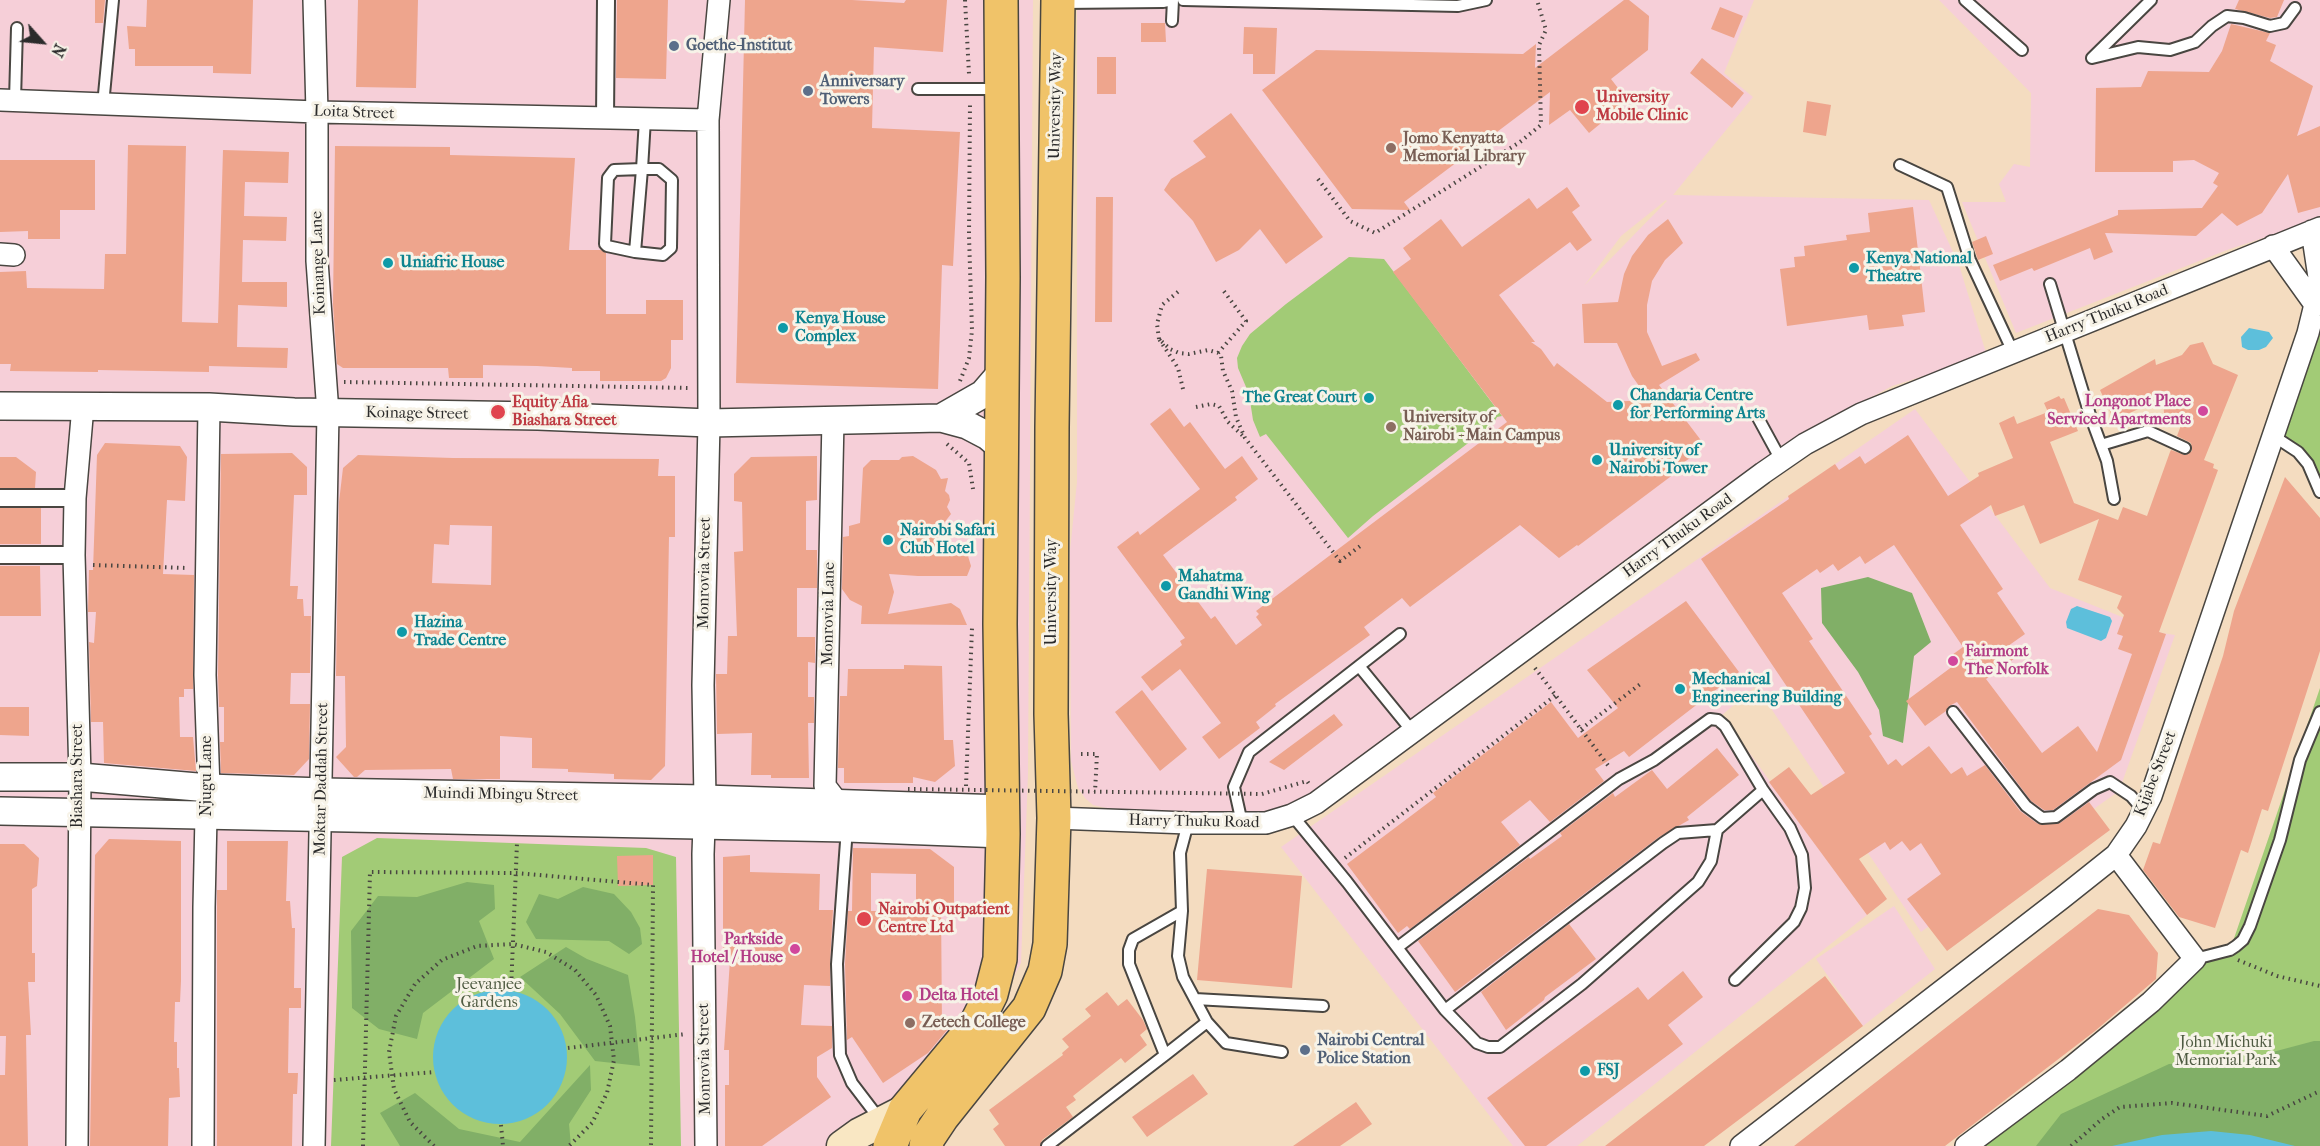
<!DOCTYPE html>
<style>
body{margin:0}
#map{position:relative;width:2320px;height:1146px;overflow:hidden;background:#f4dcc0;font-family:"IM FELL French Canon",serif}
canvas{display:block}
.north{position:absolute;left:12px;top:12px;width:60px;height:60px;-webkit-text-stroke:4px #f7f3e8;paint-order:stroke;rotate:117deg;font-size:16px;font-weight:700;line-height:24px;text-align:center;color:#2b2b2b}
.north::after{content:'';display:block;margin:auto;width:21px;height:27px;background:#2b2b2b;clip-path:polygon(50% 0,100% 100%,50% 72%,0 100%)}
</style>
<div id="map">
<canvas width="2320" height="1146"></canvas>
<div class="north">N</div>
</div>
<script>
const ctx = document.querySelector('canvas').getContext('2d');
ctx.lineJoin = 'round';
function paint(path, color) { ctx.fillStyle = color; ctx.fill(path, 'evenodd'); }
const poly = rows => new Path2D(rows.map(r => 'M' + r).join(''));
function strokePath(path, color, width, dash) { ctx.strokeStyle = color; ctx.lineWidth = width; ctx.lineCap = dash ? 'butt' : 'round'; ctx.setLineDash(dash || []); ctx.stroke(path); }
function label(font, color, halo, rows, align = 'center') {
  ctx.font = font + ' "IM FELL French Canon",serif'; ctx.lineWidth = 6; ctx.setLineDash([]); ctx.textBaseline = 'middle'; ctx.strokeStyle = halo; ctx.fillStyle = color; for (const [text, x, y, turn = 0] of rows) {
    ctx.save(); ctx.translate(x, y); ctx.rotate((+turn || 0) * Math.PI / 180); ctx.textAlign = isNaN(turn) ? turn : align; if (halo) ctx.strokeText(text, 0, 0); ctx.fillText(text, 0, 0); ctx.restore();
  }
}
paint(poly([
 [0,0,1033,0,1028,773,1021,963,983,1035,826,1146,0,1146],
 [1077,0,1754,0,1724,73,1753,97,1673,195,1929,200,1959,265,1987,356,1892,386,1798,437,1305,800,1286,808,1251,816,1119,811,1093,805,1085,798,1078,788,1071,761,1070,551,1077,482],
 [1666,200,1667,201,1584,286,1621,236],
 [1939,0,2320,0,2320,219,2227,250,2016,333,1962,202,2006,202,1999,184,2014,164,2030,167,2031,93],
 [1915,409,2050,588,2162,633,2175,635,2119,791,1921,932,1756,686,1722,715,1867,915,1577,1146,1513,1146,1281,847],
 [1894,906,1935,969,1863,1026,1816,959]
]), '#f6cfd8');
paint(poly([
 [2320,228,2320,492,2308,464,2272,435,2316,306],
 [1349,257,1384,259,1502,416,1497,417,1493,424,1373,516,1348,538,1266,434,1260,437,1253,420,1249,394,1238,368,1237,358,1242,346,1250,334,1286,304],
 [2320,688,2320,1146,1959,1146,2195,959,2230,950],
 [377,838,646,848,676,857,681,1146,331,1146,342,857]
]), '#a2cb76');
paint(poly([
 [1868,577,1912,593,1931,642,1914,656,1903,743,1883,736,1879,710,1858,672,1822,623,1821,588],
 [467,882,494,885,495,909,479,921,494,959,423,1013,417,1039,379,1029,352,1008,351,931,378,896,417,897],
 [583,887,614,894,631,912,640,928,642,944,629,954,609,941,536,939,526,922,539,894,558,899],
 [566,947,587,959,628,975,635,1017,640,1066,595,1061,560,1014,520,977],
 [2314,1041,2320,1041,2320,1146,2036,1146,2061,1114,2169,1064,2239,1061],
 [590,1065,591,1090,569,1124,571,1146,400,1146,380,1113,415,1093,459,1129,520,1142]
]), '#81af67');
paint(poly([
 [2249,328,2269,332,2273,338,2266,347,2259,350,2248,350,2242,347,2241,337],
 [2077,606,2110,617,2112,621,2106,638,2101,641,2067,628,2066,622,2071,609],
 '433 1057a67 67 0 1 1 134 0a67 67 0 1 1-134 0Z',
 [2211,1131,2250,1135,2295,1146,2112,1146,2162,1135]
]), '#5dbfdb');
paint(poly([
 [95,0,105,0,103,23,95,23],
 [147,0,253,0,251,74,213,73,213,66,135,66,135,49,129,49,127,26,146,27],
 [358,0,418,0,416,88,356,87],
 [617,0,668,0,666,79,616,78],
 [745,0,852,0,904,3,906,0,947,0,943,52,874,47,872,128,960,132,953,266,942,265,938,389,736,383],
 [1624,0,1629,0,1649,16,1648,50,1611,79,1628,101,1589,133,1570,110,1549,125,1550,92,1404,202,1410,210,1352,209,1262,90,1316,50,1523,54,1536,44,1535,68],
 [2239,0,2284,0,2277,17,2270,18,2235,9],
 [1720,7,1743,16,1734,38,1711,29],
 [1141,23,1165,23,1166,42,1141,42],
 [2231,24,2270,33,2266,41,2276,45,2270,61,2313,86,2297,136,2320,126,2320,207,2298,213,2288,174,2262,213,2237,226,2222,213,2196,236,2105,233,2113,252,2094,260,2090,248,2034,271,2032,268,2000,281,1993,265,2118,215,2118,210,2202,208,2218,186,2213,183,2219,173,2194,160,2173,161,2173,172,2095,172,2096,88,2141,87,2148,71,2209,72,2222,51],
 [1244,27,1277,28,1275,74,1253,74,1253,54,1243,54],
 [1097,57,1116,57,1116,94,1097,94],
 [1702,58,1744,93,1732,108,1690,73],
 [1807,101,1831,105,1826,136,1803,132],
 [1231,113,1323,237,1286,264,1260,229,1239,250,1216,262,1193,221,1164,190,1171,179,1206,157,1193,141],
 [128,145,186,146,182,322,218,323,223,150,289,152,288,183,245,182,244,216,287,217,286,241,243,240,242,282,287,282,287,307,238,305,237,347,288,348,287,368,209,366,209,372,98,370,98,372,10,371,11,364,0,364,0,272,26,271,27,288,104,289,105,254,126,254],
 [335,146,450,147,450,155,575,158,569,250,601,250,606,253,606,314,646,314,646,300,683,300,683,340,671,340,671,368,666,378,661,381,600,381,600,371,572,371,572,368,537,366,483,365,483,378,449,378,448,368,343,368,337,364,333,304],
 [0,160,95,160,95,210,60,210,60,239,28,239,28,231,0,232],
 [1567,187,1580,206,1572,212,1592,240,1577,251,1570,242,1499,295,1535,342,1531,342,1541,349,1554,367,1557,363,1607,402,1649,400,1632,376,1617,343,1584,343,1582,304,1618,302,1624,274,1632,256,1648,235,1668,219,1683,243,1665,260,1652,281,1647,305,1647,332,1662,366,1696,353,1700,360,1659,385,1703,443,1694,449,1697,453,1676,468,1678,471,1578,546,1577,545,1559,558,1520,525,1410,607,1402,598,1364,627,1370,635,1275,704,1276,706,1256,722,1260,728,1219,759,1202,737,1221,723,1180,669,1152,691,1141,677,1182,645,1180,641,1185,638,1117,547,1138,531,1140,535,1200,489,1150,424,1170,408,1184,427,1190,422,1225,469,1242,456,1258,479,1235,497,1237,500,1163,555,1211,619,1215,616,1236,645,1262,625,1256,617,1259,614,1256,611,1507,422,1393,272,1411,259,1403,248,1441,219,1462,247,1529,198,1537,209],
 [1096,197,1113,197,1112,322,1095,322],
 [1913,207,1925,312,1902,315,1904,326,1869,330,1867,315,1787,326,1780,269,1795,267,1794,257,1805,256,1804,246,1847,240,1846,235,1870,232,1868,213],
 [1986,236,1993,254,1978,260,1972,242],
 [2203,342,2213,364,2238,375,2204,460,2214,464,2213,468,2218,470,2159,632,2166,634,2121,760,2053,810,2044,810,2031,801,1957,702,1949,706,1946,711,1925,726,1906,701,1957,663,1952,655,1963,647,1894,545,1865,564,1860,556,1838,571,1833,564,1820,573,1817,569,1782,593,1813,639,1809,641,1872,734,1869,736,1888,765,1896,759,1902,766,1929,746,1951,774,1962,767,1967,776,1985,765,2020,811,2038,824,2060,823,2089,802,2110,830,1947,951,1907,899,1941,874,1921,843,1910,851,1902,841,1890,850,1885,842,1859,859,1887,899,1867,915,1769,782,1789,767,1811,795,1845,773,1701,559,1789,499,1788,496,1835,464,1839,470,1860,456,1865,464,1908,435,1948,496,1979,476,1978,473,2013,458,1999,423,2014,416,2017,424,2048,412,2044,403,2059,396,2061,399,2064,398,2078,431,2050,442,2074,503,2118,520,2123,507,2147,516,2170,452,2171,450,2185,455,2192,451,2191,443,2177,436,2183,420,2164,413,2163,398,2114,420,2100,390,2155,359,2156,365,2182,355,2190,345],
 [1991,505,1995,516,2024,505,2040,544,2099,519,2078,580,2122,596,2117,608,2124,615,2117,634,2123,636,2118,649,2132,654,2097,752,2078,726,2042,753,1986,679,2015,658,2008,646,2025,634,1997,593,2003,589,1960,525],
 [105,443,180,446,187,457,185,501,167,500,163,574,194,575,193,689,184,689,184,697,179,697,180,737,193,737,196,771,104,763,103,722,91,722,89,642,94,643,96,612,88,612,89,570,93,570,97,455],
 [292,453,307,467,307,495,294,495,290,586,298,586,297,599,303,599,304,616,311,616,310,673,291,673,290,704,310,704,309,759,294,775,221,773,220,742,224,742,224,707,219,707,218,675,221,454],
 [358,455,453,458,659,459,658,476,675,476,675,537,669,537,665,766,651,780,614,779,614,774,568,772,568,769,532,768,532,738,500,736,500,779,453,779,451,769,365,770,357,777,354,777,336,757,346,747,345,676,336,676,339,502,343,468],
 [450,525,492,526,491,585,432,583,434,544,449,545],
 [817,456,817,500,806,501,806,550,817,550,817,588,797,588,797,637,815,637,815,663,808,662,808,697,814,697,814,723,808,723,809,778,771,778,771,775,751,775,752,733,717,734,716,674,727,674,728,636,737,636,734,552,743,551,742,502,734,501,734,474,751,457],
 [913,456,936,470,941,479,948,478,945,491,949,495,950,500,947,507,951,514,944,523,946,527,933,552,962,553,968,556,971,566,967,576,918,576,889,574,894,592,888,614,951,603,960,609,967,625,861,624,862,606,850,600,842,589,843,537,849,536,849,526,860,523,863,468,871,460,899,460,902,457],
 [0,457,16,457,36,472,35,488,0,488],
 [2285,477,2320,518,2320,651,2268,811,2262,809,2248,853,2241,850,2215,928,2179,917,2143,870,2153,842,2160,844,2223,656,2234,611],
 [0,508,41,508,41,544,0,544],
 [0,566,40,566,41,616,0,616],
 [1686,601,1739,672,1629,757,1624,751,1595,769,1604,781,1550,822,1530,800,1501,822,1520,845,1410,929,1407,926,1398,933,1347,864,1436,797,1433,793,1551,702,1578,738,1618,708,1587,670],
 [904,665,942,666,944,740,953,740,955,766,935,782,913,777,913,783,844,783,844,768,838,768,840,696,847,696,848,669,904,669],
 [1142,690,1187,749,1160,771,1115,712],
 [0,707,29,707,29,736,0,735],
 [1334,714,1343,725,1284,770,1269,762],
 [1717,748,1739,775,1687,817,1689,820,1659,837,1455,992,1418,941,1529,857,1530,859,1562,836,1560,833,1613,793,1615,797,1652,770,1667,789],
 [109,839,181,841,181,981,180,1002,175,1002,174,1042,177,1042,177,1068,179,1068,180,1097,169,1098,168,1146,90,1146,95,855],
 [227,841,288,841,286,901,290,901,292,928,295,928,294,988,301,988,301,1008,289,1008,288,1073,298,1073,297,1094,293,1094,292,1146,217,1146,217,890,227,890],
 [0,844,24,844,39,858,37,886,32,889,32,953,35,953,35,982,28,982,31,1035,26,1035,28,1146,0,1146,0,1075,5,1075,6,1036,0,1036],
 [853,848,930,849,954,867,954,903,941,903,942,1028,948,1029,928,1053,883,1083,852,1037,847,1040,845,964,848,911,852,911],
 [871,873,916,874,916,911,871,911],
 [653,855,653,885,618,886,617,856],
 [750,855,750,872,820,874,819,910,833,910,830,963,830,986,804,985,801,1025,832,1026,832,1048,817,1057,817,1077,831,1097,762,1146,725,1146,725,1085,729,1085,729,1050,724,1050,730,960,723,960,723,857],
 [1207,869,1302,876,1292,988,1197,980],
 [2098,909,2129,915,2158,953,2156,979,2095,1031,1945,1146,1794,1146],
 [1569,924,1596,959,1545,997,1544,1000,1506,1030,1481,992],
 [1683,971,1703,997,1668,1025,1683,1044,1546,1146,1525,1146,1487,1098,1638,987,1648,1000],
 [1825,976,1863,1026,1704,1146,1605,1146],
 [1107,992,1118,1006,1127,999,1143,1020,1147,1029,1140,1035,1147,1045,1125,1063,1121,1058,1073,1096,1076,1100,1066,1107,1073,1117,1042,1140,1040,1146,1005,1146,993,1129,999,1124,989,1110,1063,1055,1062,1053,1069,1047,1062,1039,1091,1016,1085,1009],
 [1193,1074,1208,1094,1147,1137,1132,1117],
 [1356,1102,1372,1124,1340,1146,1293,1146]
]), '#eea58d');
const service = poly([
 [1183,0,1458,6,1486,0],
 [1965,0,2022,50],
 [1062,3,1163,2,1172,0],
 [1172,21,1173,0],
 [2092,58,2138,47,2170,50,2195,42,2212,26,2227,16,2244,18,2270,26,2284,23,2295,8],
 [2092,58,2151,0],
 [918,89,997,89],
 [15,100,17,28],
 [103,105,113,0],
 [1900,165,1947,187,1970,260,2013,352],
 [635,252,607,246,605,244,608,178,614,170,642,169,659,169,672,180,671,248,663,255,635,252,642,169,645,119],
 [2050,284,2090,415,2107,461,2114,499],
 [1757,416,1781,460],
 [2272,435,2298,452,2308,464,2320,492],
 [2101,445,2148,431,2185,448],
 [1359,666,1412,731],
 [1953,712,2026,806,2042,818,2056,817,2094,789,2110,782,2131,796,2144,811],
 [1292,815,1347,882,1445,1010,1477,1043,1488,1047,1500,1047,1582,984,1698,882,1711,861,1717,830,1763,790,1725,726,1718,720,1710,719,1654,760,1619,779,1398,947],
 [1188,823,1180,853,1182,911,1178,956,1183,977,1207,1022,1226,1043,1282,1052],
 [1242,823,1234,787,1249,752,1400,634],
 [847,828,837,964,840,1055,852,1083,881,1121],
 [2195,959,2230,950,2236,946,2243,940,2250,926,2280,840,2300,760,2320,712],
 [1735,980,1794,922,1801,908,1805,888,1802,855,1790,828,1763,790],
 [1195,999,1323,1006],
 [1445,1010,1663,843,1678,833,1717,830],
 [1165,1055,1207,1022],
 [1047,1146,1165,1055,1129,964,1129,950,1133,939,1182,911]
]);
const pedestrian = poly([
 [605,119,606,0],
 [0,498,75,498],
 [0,555,74,555]
]);
const minor = poly([
 [314,0,317,112,317,261,328,413,314,1146],
 [0,100,317,112,708,120],
 [2273,246,2316,306],
 [0,254,14,255],
 [833,420,825,786,838,803],
 [1054,818,1188,823,1266,823,1292,815,1316,803,1763,473,1805,444,1861,414,2320,228],
 [77,1146,80,777,74,555,75,498,83,406],
 [203,1146,204,907,206,816,209,788,205,675,209,407],
 [706,1146,703,854,705,799,703,685,709,423,708,120,719,0],
 [1741,1146,2062,898,2116,855,2136,826,2151,796,2308,333,2320,284,2312,231],
 [1966,1146,2068,1070,2151,1002,2195,959,2116,855]
]);
const tertiary = poly([
 [0,406,209,407,294,412,538,416,709,423,941,418,967,425,988,436,1002,448],
 [941,418,983,394,1002,372],
 [0,777,80,777,209,788,322,792,705,799,1003,809],
 [0,811,847,828,1003,834]
]);
const secondary = poly([
 [842,1146,860,1133,905,1110]
]);
const trunk = poly([
 [890,1146,905,1110,975,1026,991,994,1000,959,1003,834,1000,624,1003,277,1001,0],
 [926,1146,928,1138,942,1117,1029,1008,1045,971,1050,944,1054,818,1051,714,1052,427,1058,0]
]);
strokePath(service, '#494641', 14);
strokePath(pedestrian, '#494641', 20);
strokePath(minor, '#494641', 24);
strokePath(tertiary, '#494641', 30);
strokePath(secondary, '#494641', 33);
strokePath(trunk, '#494641', 36);
strokePath(poly([
 [965,0,969,74],
 [1318,179,1350,221,1375,233,1520,142,1541,125,1539,45,1546,30,1537,0],
 [1159,339,1157,324,1162,305,1179,291],
 [1218,353,1246,321,1223,290],
 [960,381,969,358,972,330,969,236,970,103],
 [344,382,690,388],
 [1183,389,1178,368,1159,339,1170,349,1179,353,1189,354,1208,350,1218,353,1221,356,1223,371,1232,391,1236,417,1245,438,1340,561,1363,544],
 [1196,407,1211,404,1219,406,1228,422,1243,436],
 [947,444,969,463,973,489],
 [93,565,187,568],
 [1535,668,1610,768],
 [1581,729,1643,682],
 [1081,754,1097,754,1095,792],
 [966,786,972,628],
 [1262,794,1307,781,1309,784],
 [1345,858,1556,695],
 [2238,960,2277,976,2320,986],
 [511,990,517,843],
 [568,1048,686,1034],
 [334,1080,435,1072],
 [501,1125,503,1146],
 [363,1146,370,872,516,873,653,885,651,1146],
 [434,1146,410,1122,394,1089,389,1052,396,1016,415,984,442,960,477,946,513,944,546,952,575,970,596,995,610,1026,614,1060,607,1093,592,1123,569,1146],
 [2071,1146,2102,1119,2120,1107,2172,1103,2267,1116,2320,1091]
]), '#494641', 4, [1.5, 4.5]);
strokePath(service, '#fff', 10);
strokePath(pedestrian, '#fff', 16);
strokePath(minor, '#fff', 21);
strokePath(tertiary, '#fff', 27);
strokePath(secondary, '#f9e7c3', 30);
strokePath(trunk, '#f0c369', 33);
strokePath(poly([
 [908,789,1262,794]
]), '#494641', 4, [1.5, 4.5]);
for (const [x, y, r, color] of [
 [674,46,6,"#5c6f8a"],
 [808,91,6,"#5c6f8a"],
 [1582,107,8,"#e0444e"],
 [1391,148,6,"#8d6e63"],
 [388,263,6,"#0f9aa8"],
 [1854,268,6,"#0f9aa8"],
 [783,328,6,"#0f9aa8"],
 [1369,398,6,"#0f9aa8"],
 [1618,405,6,"#0f9aa8"],
 [2203,411,6,"#d1479c"],
 [498,412,8,"#e0444e"],
 [1391,427,6,"#8d6e63"],
 [1597,460,6,"#0f9aa8"],
 [888,540,6,"#0f9aa8"],
 [1166,586,6,"#0f9aa8"],
 [402,632,6,"#0f9aa8"],
 [1953,661,6,"#d1479c"],
 [1680,689,6,"#0f9aa8"],
 [864,919,8,"#e0444e"],
 [795,949,6,"#d1479c"],
 [907,996,6,"#d1479c"],
 [910,1023,6,"#8d6e63"],
 [1305,1050,6,"#5c6f8a"],
 [1585,1071,6,"#0f9aa8"]
]) { const dot = new Path2D(); dot.arc(x, y, r, 0, 2 * Math.PI); ctx.fillStyle = color; ctx.fill(dot); strokePath(dot, '#f7f3e8', 2); }
label('bold 16px', '#4e5e75', '#f7f3e8', [
 ["Goethe-Institut",686,46],
 ["Anniversary",820,82],
 ["Towers",820,100],
 ["Nairobi Central",1317,1041],
 ["Police Station",1317,1059]
], 'left');
label('bold 16px', '#be3a42', '#f7f3e8', [
 ["University",1596,98],
 ["Mobile Clinic",1596,116],
 ["Equity Afia",512,403],
 ["Biashara Street",512,421],
 ["Nairobi Outpatient",878,910],
 ["Centre Ltd",878,928]
], 'left');
label('16px', '#2b2b2b', '#f7f3e8', [
 ["University Way",1056,106,-89],
 ["Loita Street",354,113,2],
 ["Koinange Lane",319,263,-92],
 ["Harry Thuku Road",2107,314,-22],
 ["Koinage Street",417,414,1],
 ["Harry Thuku Road",1678,536,-36],
 ["Monrovia Street",705,573,-89],
 ["University Way",1052,592,-90],
 ["Monrovia Lane",829,614,-89],
 ["Kijabe Street",2156,774,-69],
 ["Biashara Street",78,776,-90],
 ["Njugu Lane",207,776,-90],
 ["Moktar Daddah Street",322,779,-89],
 ["Muindi Mbingu Street",501,795,1],
 ["Harry Thuku Road",1194,822,1],
 ["Monrovia Street",705,1059,-91]
]);
label('bold 16px', '#785e54', '#f7f3e8', [
 ["Jomo Kenyatta",1403,139],
 ["Memorial Library",1403,157],
 ["University of",1403,418],
 ["Nairobi - Main Campus",1403,436],
 ["Zetech College",922,1023]
], 'left');
label('bold 16px', '#0d838f', '#f7f3e8', [
 ["Kenya National",1866,259],
 ["Theatre",1866,277],
 ["Uniafric House",400,263],
 ["Kenya House",795,319],
 ["Complex",795,337],
 ["Chandaria Centre",1630,396],
 ["for Performing Arts",1630,414],
 ["The Great Court",1357,398,"right"],
 ["University of",1609,451],
 ["Nairobi Tower",1609,469],
 ["Nairobi Safari",900,531],
 ["Club Hotel",900,549],
 ["Mahatma",1178,577],
 ["Gandhi Wing",1178,595],
 ["Hazina",414,623],
 ["Trade Centre",414,641],
 ["Mechanical",1692,680],
 ["Engineering Building",1692,698],
 ["FSJ",1597,1071]
], 'left');
label('bold 16px', '#b23c85', '#f7f3e8', [
 ["Longonot Place",2191,402],
 ["Serviced Apartments",2191,420],
 ["Fairmont",1965,652,"left"],
 ["The Norfolk",1965,670,"left"],
 ["Parkside",783,940],
 ["Hotel / House",783,958],
 ["Delta Hotel",919,996,"left"]
], 'right');
label('16px', '#4f5b42', '#f7f3e8', [
 ["Jeevanjee",489,985],
 ["Gardens",489,1003],
 ["John Michuki",2226,1043],
 ["Memorial Park",2226,1061]
]);
</script>
